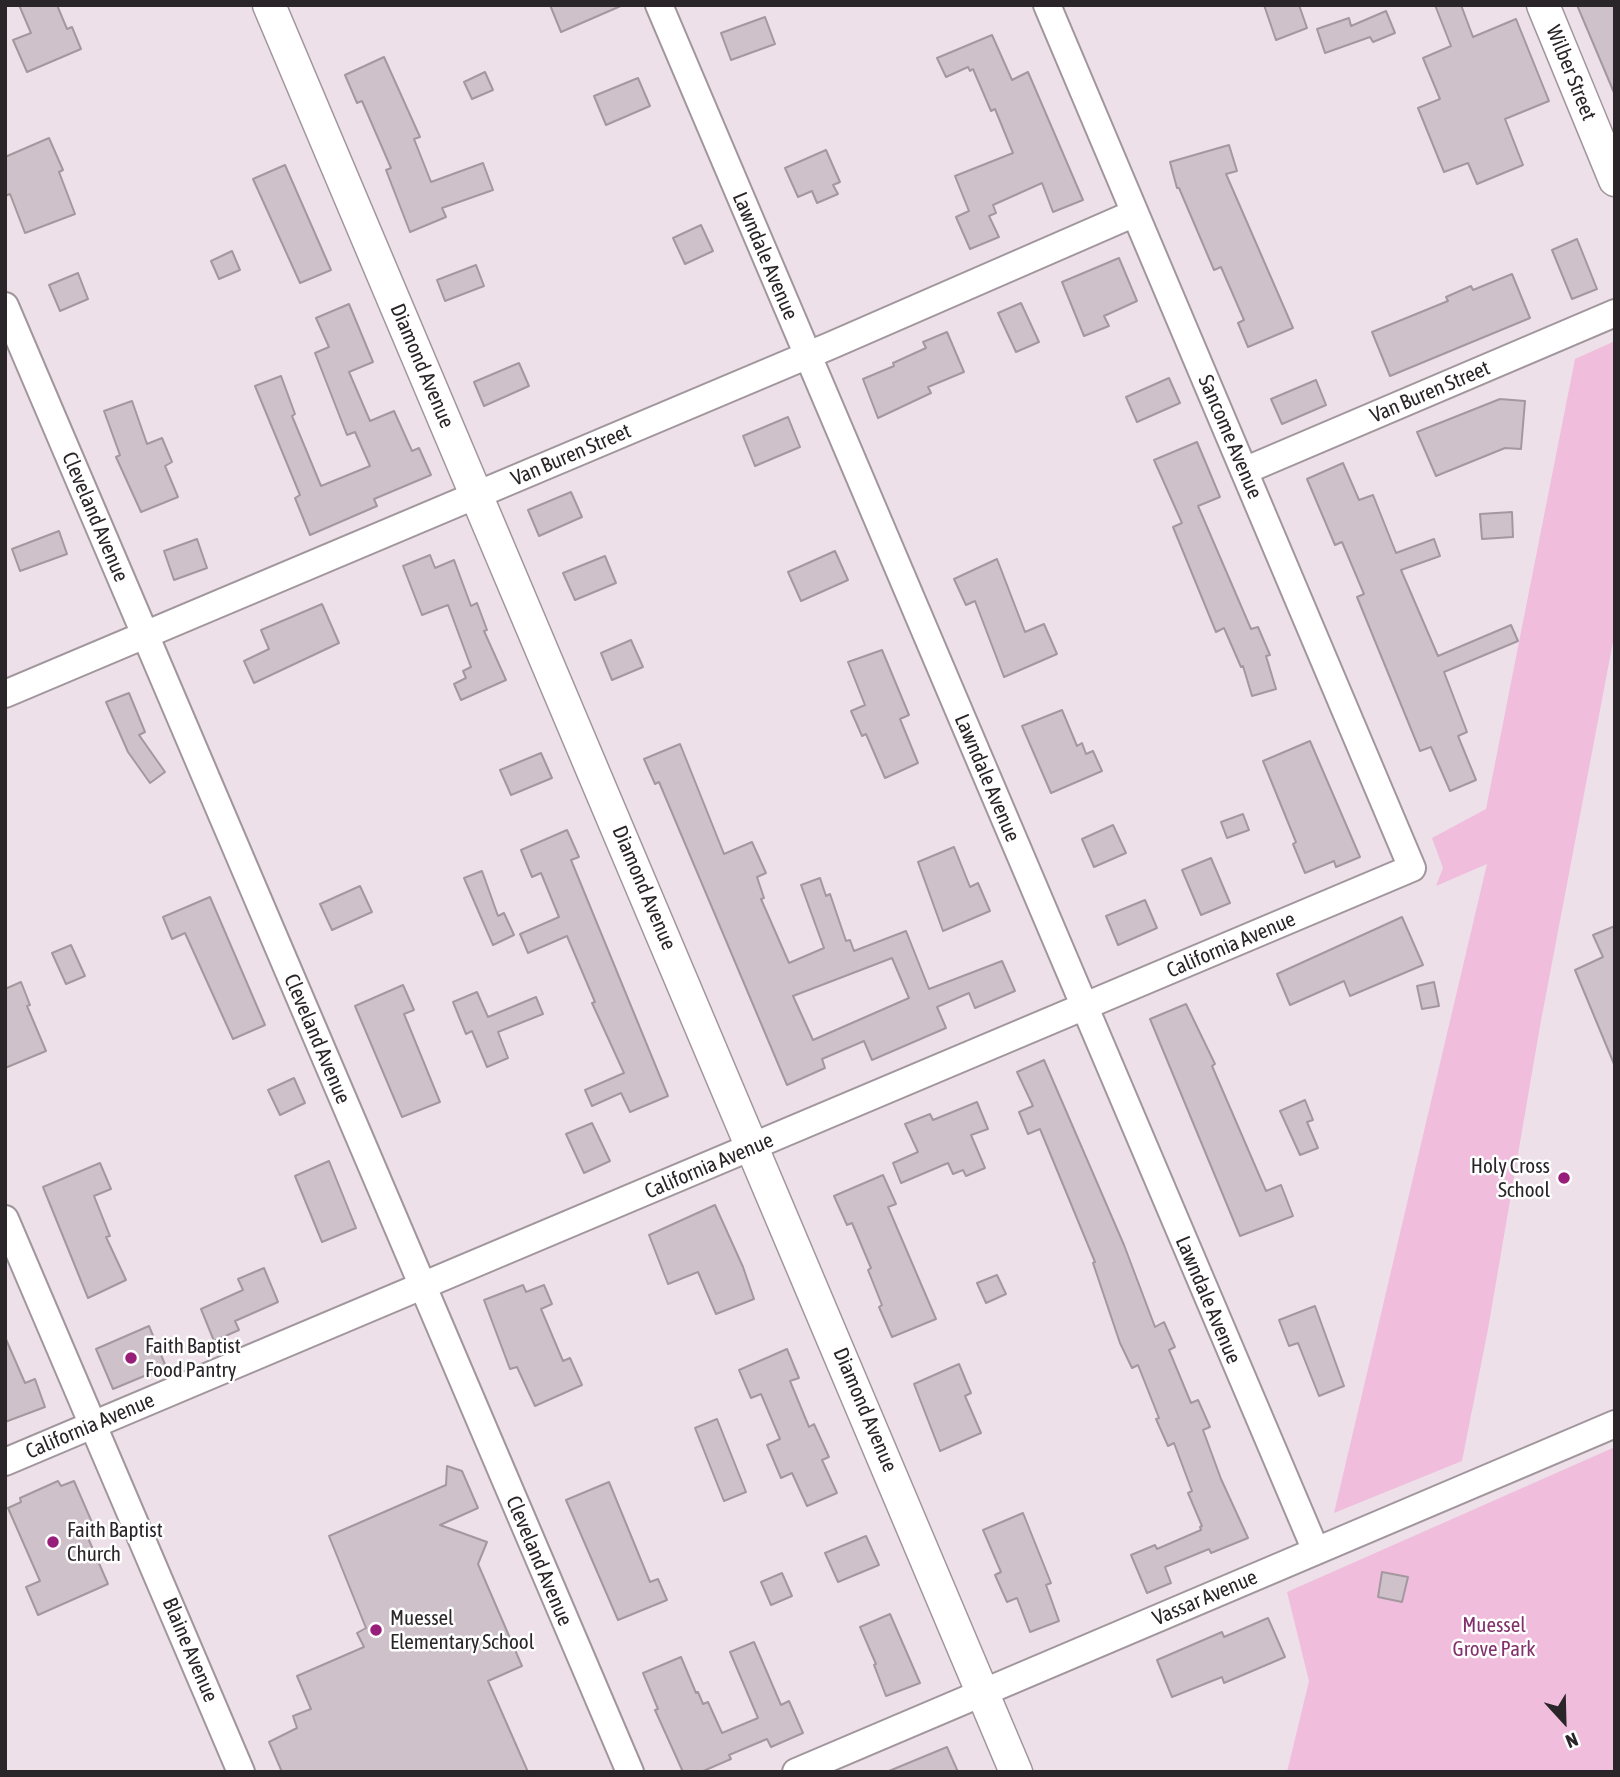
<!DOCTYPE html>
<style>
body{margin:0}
#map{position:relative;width:1620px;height:1777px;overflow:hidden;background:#ede0e8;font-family:"Asap Condensed",sans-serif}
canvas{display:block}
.frame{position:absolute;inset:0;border:7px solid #2a2528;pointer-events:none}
.north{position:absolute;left:1529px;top:1686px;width:70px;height:70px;-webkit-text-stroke:5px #fff;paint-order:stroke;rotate:158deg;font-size:19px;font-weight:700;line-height:28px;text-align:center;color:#2a2528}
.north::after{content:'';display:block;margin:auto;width:24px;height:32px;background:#2a2528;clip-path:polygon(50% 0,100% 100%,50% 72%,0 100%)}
</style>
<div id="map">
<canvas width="1620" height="1777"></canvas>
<div class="frame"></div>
<div class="north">N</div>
</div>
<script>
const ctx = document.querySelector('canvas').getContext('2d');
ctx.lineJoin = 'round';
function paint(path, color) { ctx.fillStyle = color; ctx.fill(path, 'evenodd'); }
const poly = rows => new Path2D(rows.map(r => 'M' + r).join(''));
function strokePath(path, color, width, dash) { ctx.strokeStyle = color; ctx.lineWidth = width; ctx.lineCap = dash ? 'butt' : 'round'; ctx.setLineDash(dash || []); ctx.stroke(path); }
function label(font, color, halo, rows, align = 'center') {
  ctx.font = font + ' "Asap Condensed",sans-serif'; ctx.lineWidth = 5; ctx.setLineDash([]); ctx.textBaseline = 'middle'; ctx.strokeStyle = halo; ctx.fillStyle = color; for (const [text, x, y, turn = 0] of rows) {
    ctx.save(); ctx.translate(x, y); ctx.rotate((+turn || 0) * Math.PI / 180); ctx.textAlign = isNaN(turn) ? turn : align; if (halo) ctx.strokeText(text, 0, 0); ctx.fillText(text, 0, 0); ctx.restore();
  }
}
paint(poly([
 [1615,341,1615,631,1540,1026,1488,1329,1462,1461,1334,1513,1487,864,1436,886,1443,868,1432,838,1486,809,1575,359],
 [1615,1447,1615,1772,1287,1772,1309,1681,1287,1592]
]), '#f0bddd');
const building = poly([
 [19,5,57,5,67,29,72,27,81,49,27,72,13,40,31,33,19,5],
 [550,5,623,5,561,32,550,5],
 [1264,5,1299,5,1307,28,1276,40,1264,5],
 [1435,5,1461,5,1473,37,1516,19,1549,101,1505,119,1523,165,1477,184,1468,163,1444,172,1418,108,1440,99,1423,58,1451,46,1435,5],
 [1577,5,1615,5,1615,95,1577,5],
 [1386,11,1395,33,1373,42,1370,37,1325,53,1317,29,1349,18,1351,26,1386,11],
 [765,17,775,44,731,60,721,33,765,17],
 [992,35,1012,80,1028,72,1083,200,1053,212,1042,183,993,205,996,213,989,216,999,237,970,249,956,217,969,211,955,176,1013,153,995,109,991,111,973,69,970,71,968,67,946,77,937,58,992,35],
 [384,57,420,137,414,139,431,182,483,163,493,190,442,208,446,217,410,232,386,170,391,168,362,101,357,103,345,75,384,57],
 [485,72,493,90,472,99,464,82,485,72],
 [638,78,650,106,606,125,594,96,638,78],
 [49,138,63,170,59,172,75,214,25,233,10,194,5,196,5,157,49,138],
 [1229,145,1237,171,1226,174,1293,328,1248,347,1238,323,1244,320,1221,267,1214,270,1179,188,1177,188,1170,162,1229,145],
 [826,150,840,182,833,185,838,194,817,203,812,191,798,197,785,168,826,150],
 [285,165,331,270,300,283,253,179,285,165],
 [701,225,713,251,685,264,673,238,701,225],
 [1577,239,1597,289,1572,299,1552,250,1577,239],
 [232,251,240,270,219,279,211,261,232,251],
 [1119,258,1137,301,1104,316,1109,326,1084,336,1062,282,1119,258],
 [476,265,484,286,445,301,437,280,476,265],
 [78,273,88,299,60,311,49,285,78,273],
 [1512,274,1530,318,1390,376,1372,332,1448,301,1446,297,1471,286,1473,290,1512,274],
 [1021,303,1039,342,1016,352,998,313,1021,303],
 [349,304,373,362,349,372,370,421,394,411,412,451,419,448,431,475,374,499,377,506,310,535,295,498,300,495,255,386,281,376,295,414,292,416,321,486,370,466,355,432,347,435,315,353,329,347,316,318,349,304],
 [947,332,964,372,928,387,931,393,878,418,863,379,894,366,893,363,926,348,923,342,947,332],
 [519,363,529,386,484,406,474,382,519,363],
 [1169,378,1180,403,1137,422,1126,397,1169,378],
 [1316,380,1326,405,1282,424,1271,399,1316,380],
 [1500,399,1525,401,1521,449,1505,448,1436,476,1417,432,1500,399],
 [132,401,147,444,162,438,172,462,165,466,178,497,141,512,116,457,120,455,104,411,132,401],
 [788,417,800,447,755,466,743,436,788,417],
 [1197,442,1220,497,1198,506,1251,629,1258,627,1270,655,1266,656,1276,689,1252,696,1243,666,1241,667,1224,628,1216,632,1173,527,1182,523,1154,460,1197,442],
 [1343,463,1359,500,1373,495,1396,553,1434,539,1440,556,1401,570,1438,656,1511,625,1518,641,1444,672,1467,732,1458,736,1476,780,1450,791,1431,747,1420,751,1357,597,1364,594,1342,542,1335,545,1307,479,1343,463],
 [571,492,582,517,539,536,528,510,571,492],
 [1512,512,1513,537,1482,539,1480,514,1512,512],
 [59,531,67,554,20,571,12,549,59,531],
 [197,539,207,568,174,580,164,551,197,539],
 [835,551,848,580,801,601,788,572,835,551],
 [430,555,435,568,454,560,471,606,477,603,487,630,484,631,506,680,461,700,454,684,466,678,463,671,471,667,448,605,422,615,403,566,430,555],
 [605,556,616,583,575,600,563,573,605,556],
 [997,559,1025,632,1044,624,1057,654,1004,677,975,601,966,605,954,579,997,559],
 [322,604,339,643,254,683,244,661,269,649,261,630,322,604],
 [631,640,643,667,612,680,601,653,631,640],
 [882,650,909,715,900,719,918,763,885,778,866,734,862,736,851,711,865,705,848,662,882,650],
 [129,693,145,732,139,735,165,772,150,783,128,752,106,702,129,693],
 [1062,710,1077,746,1082,743,1086,754,1093,751,1102,771,1051,793,1022,726,1062,710],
 [1310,741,1360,857,1336,867,1334,861,1305,873,1293,844,1296,842,1263,761,1310,741],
 [680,744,724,854,752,842,766,873,757,877,764,898,761,899,789,963,824,948,801,885,820,878,826,896,830,894,846,941,850,940,854,951,906,931,929,989,1002,961,1015,991,975,1008,969,993,937,1007,946,1028,872,1060,864,1041,822,1059,825,1068,787,1085,659,782,655,784,644,759,680,744],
 [892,958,909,998,813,1040,793,996,892,958],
 [541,753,552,778,511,795,500,770,541,753],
 [1243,814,1249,830,1227,838,1221,822,1243,814],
 [1113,825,1126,853,1094,867,1082,839,1113,825],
 [567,830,579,857,571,860,668,1096,630,1112,621,1093,592,1106,585,1090,624,1073,592,1003,595,1002,567,936,528,953,520,934,559,917,541,873,532,877,521,850,567,830],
 [954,847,970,887,978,883,990,911,943,931,918,862,954,847],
 [1211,858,1230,903,1201,915,1182,870,1211,858],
 [482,871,498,916,504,913,514,935,493,945,464,878,482,871],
 [360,886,372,912,332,930,320,904,360,886],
 [210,897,265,1025,233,1039,185,933,172,939,163,917,210,897],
 [1145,900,1157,928,1118,945,1106,916,1145,900],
 [1402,917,1423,965,1350,996,1344,981,1290,1005,1277,974,1402,917],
 [1615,926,1615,1064,1614,1064,1575,970,1603,957,1593,935,1615,926],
 [71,945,85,976,66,984,52,953,71,945],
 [21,982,30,1005,27,1006,46,1051,5,1068,5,989,21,982],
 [1434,982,1439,1006,1422,1009,1417,986,1434,982],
 [403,985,414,1010,404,1014,440,1102,402,1117,355,1006,403,985],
 [477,992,488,1017,536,997,543,1014,498,1032,508,1058,487,1067,472,1031,466,1034,453,1002,477,992],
 [1186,1004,1215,1064,1212,1066,1266,1191,1281,1185,1293,1216,1240,1236,1150,1019,1186,1004],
 [1044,1060,1124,1245,1155,1327,1164,1322,1175,1347,1169,1350,1191,1403,1198,1400,1210,1427,1203,1430,1221,1479,1248,1538,1211,1553,1209,1549,1165,1567,1171,1583,1147,1593,1131,1555,1155,1545,1157,1549,1201,1530,1200,1527,1202,1526,1188,1493,1192,1491,1174,1443,1168,1446,1156,1419,1159,1418,1138,1365,1132,1368,1120,1343,1093,1263,1095,1262,1040,1129,1028,1134,1019,1112,1033,1106,1017,1072,1044,1060],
 [294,1078,305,1103,280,1115,268,1090,294,1078],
 [1305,1100,1313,1120,1307,1122,1318,1148,1300,1155,1280,1111,1305,1100],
 [977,1102,988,1129,971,1135,985,1168,966,1176,963,1170,953,1174,948,1163,901,1183,893,1163,918,1152,905,1124,930,1114,933,1120,977,1102],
 [592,1123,610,1161,584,1173,566,1134,592,1123],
 [329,1161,356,1228,322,1242,295,1176,329,1161],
 [100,1163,111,1189,94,1196,110,1236,106,1237,126,1280,88,1298,43,1187,100,1163],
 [883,1175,896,1204,888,1207,936,1319,892,1337,879,1307,882,1305,868,1270,871,1268,852,1223,847,1225,834,1196,883,1175],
 [715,1205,743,1267,754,1299,716,1314,698,1272,668,1284,649,1235,715,1205],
 [264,1268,278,1302,235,1321,239,1330,214,1341,201,1309,243,1290,238,1279,264,1268],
 [997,1275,1006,1294,986,1303,977,1283,997,1275],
 [523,1285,526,1292,544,1285,552,1304,541,1309,563,1361,570,1358,582,1385,535,1406,517,1367,510,1369,484,1300,523,1285],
 [1315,1306,1344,1386,1319,1396,1298,1343,1289,1346,1279,1320,1315,1306],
 [149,1326,166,1367,113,1389,96,1349,149,1326],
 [5,1337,25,1383,35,1379,45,1407,5,1422,5,1337],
 [787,1349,799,1378,790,1381,809,1427,814,1424,829,1457,822,1460,837,1493,807,1506,792,1473,781,1478,767,1445,780,1439,761,1394,751,1398,739,1370,787,1349],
 [959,1364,971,1393,965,1396,981,1433,940,1451,914,1384,959,1364],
 [717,1419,746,1492,724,1501,695,1428,717,1419],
 [447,1466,462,1471,478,1508,440,1525,487,1542,478,1564,522,1666,488,1681,528,1772,282,1772,269,1742,297,1728,293,1716,311,1709,297,1676,364,1647,357,1633,366,1628,329,1536,446,1485,447,1466],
 [58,1481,61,1486,74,1481,94,1527,85,1531,108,1584,38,1615,26,1587,40,1581,8,1508,21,1502,20,1498,58,1481],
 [609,1482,650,1582,658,1579,667,1600,618,1620,566,1500,609,1482],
 [1023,1513,1051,1583,1046,1585,1059,1621,1030,1632,1017,1598,1007,1602,995,1575,1001,1572,983,1530,1023,1513],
 [866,1536,879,1565,838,1582,825,1553,866,1536],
 [1382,1572,1408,1577,1402,1602,1378,1597,1382,1572],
 [782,1573,792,1596,771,1605,761,1582,782,1573],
 [890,1614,920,1683,886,1696,874,1665,876,1664,860,1627,890,1614],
 [1268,1618,1285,1657,1224,1683,1222,1677,1172,1697,1157,1660,1222,1632,1224,1637,1268,1618],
 [754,1642,781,1705,789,1701,803,1733,771,1747,767,1739,729,1755,731,1759,701,1772,683,1772,655,1710,658,1709,643,1673,681,1657,696,1693,698,1692,703,1704,708,1702,722,1733,758,1718,730,1652,754,1642],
 [947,1747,958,1772,889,1772,889,1771,947,1747]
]);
paint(building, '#cec1c9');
strokePath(building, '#a4989f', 2);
const minor = poly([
 [659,5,1316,1551],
 [5,306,630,1772],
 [1244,471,1615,313],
 [5,694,832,345,1135,213],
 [5,1219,241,1772],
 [5,1462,1412,868,1047,5],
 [796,1772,1615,1424]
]);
const tertiary = poly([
 [269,5,1016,1772],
 [1543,5,1615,180]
]);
strokePath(minor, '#a2969d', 30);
strokePath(tertiary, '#a2969d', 35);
strokePath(minor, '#fff', 26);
strokePath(tertiary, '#fff', 32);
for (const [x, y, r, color] of [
 [1564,1178,7,"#971e79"],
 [131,1358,7,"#971e79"],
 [53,1542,7,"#971e79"],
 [376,1630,7,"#971e79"]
]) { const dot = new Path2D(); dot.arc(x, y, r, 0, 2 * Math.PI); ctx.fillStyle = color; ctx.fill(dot); strokePath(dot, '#fff', 2.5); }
label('21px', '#2a2528', '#fff', [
 ["Wilber Street",1571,73,68],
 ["Lawndale Avenue",765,256,67],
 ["Diamond Avenue",422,366,67],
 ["Van Buren Street",1430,392,-23],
 ["Sancome Avenue",1230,437,67],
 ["Van Buren Street",571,455,-23],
 ["Cleveland Avenue",95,517,67],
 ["Lawndale Avenue",987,778,67],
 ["Diamond Avenue",644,888,67],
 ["California Avenue",1231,945,-23],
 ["Cleveland Avenue",317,1039,67],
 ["California Avenue",709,1166,-23],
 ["Lawndale Avenue",1208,1300,67],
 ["Diamond Avenue",865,1410,67],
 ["California Avenue",90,1426,-23],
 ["Cleveland Avenue",539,1561,67],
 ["Vassar Avenue",1205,1598,-23],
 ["Blaine Avenue",190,1650,67]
]);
label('21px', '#2a2528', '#fff', [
 ["Holy Cross",1550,1166,"right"],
 ["School",1550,1190,"right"],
 ["Faith Baptist",145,1346],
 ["Food Pantry",145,1370],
 ["Faith Baptist",67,1530],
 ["Church",67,1554],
 ["Muessel",390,1618],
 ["Elementary School",390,1642]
], 'left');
label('21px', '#82316b', '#fff', [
 ["Muessel",1494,1625],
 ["Grove Park",1494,1649]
]);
</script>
